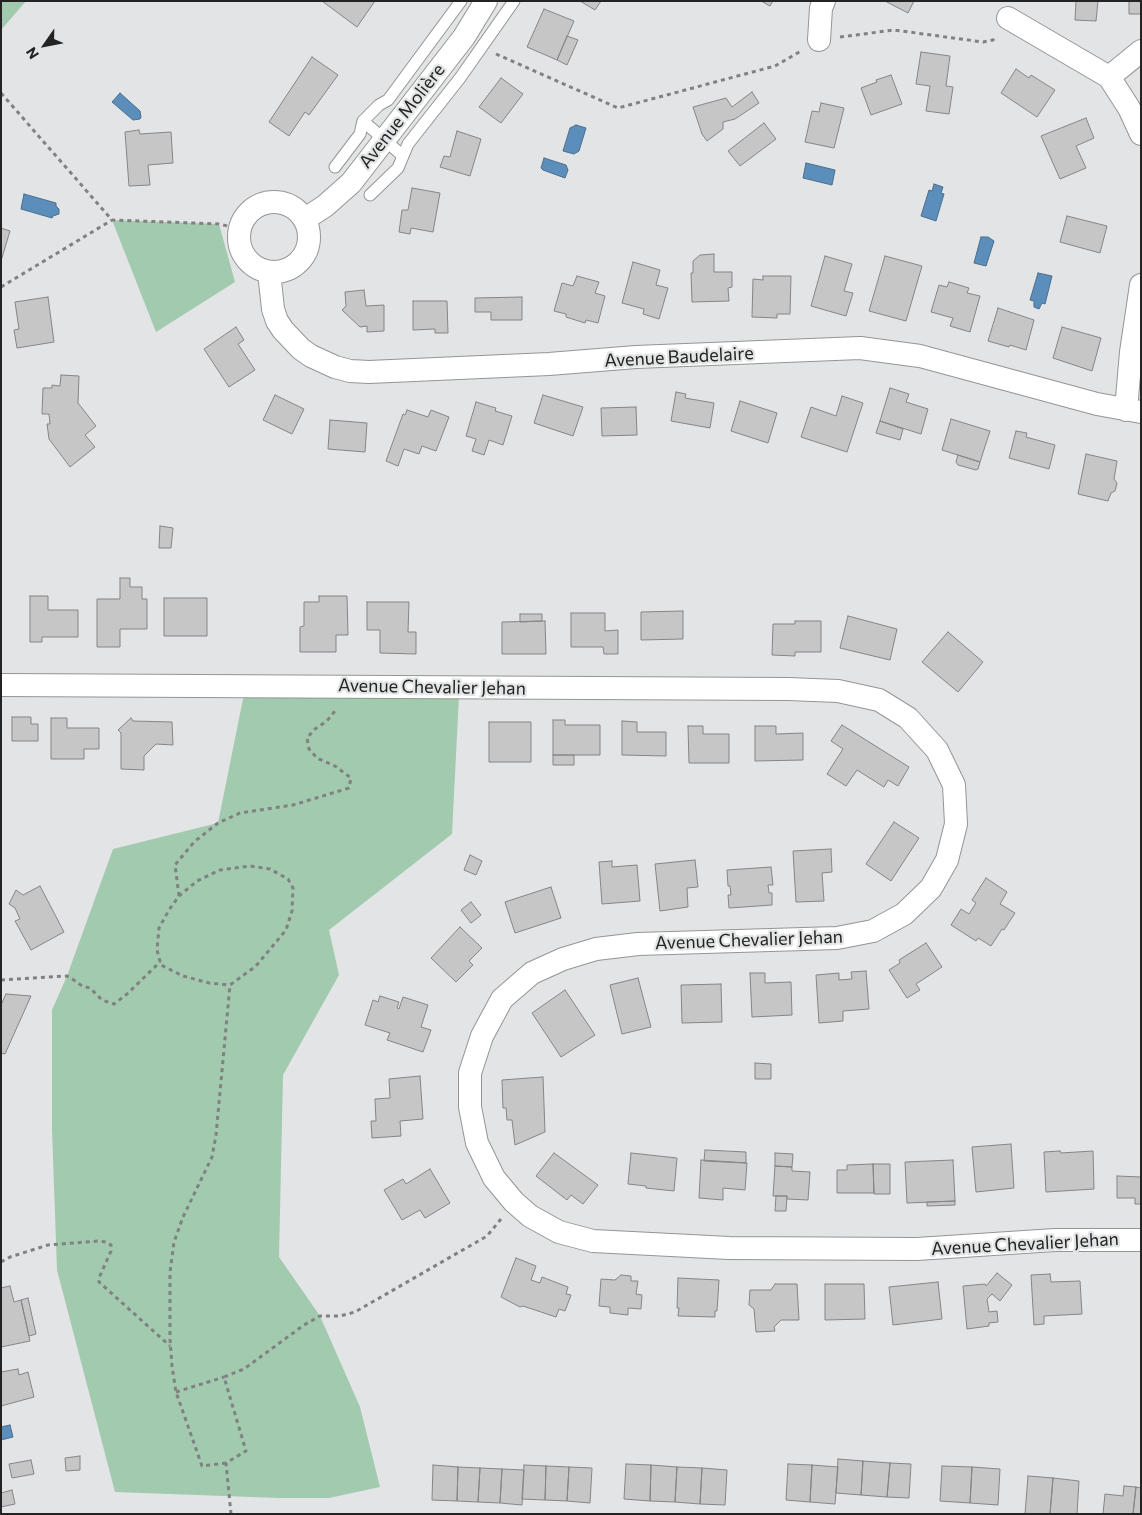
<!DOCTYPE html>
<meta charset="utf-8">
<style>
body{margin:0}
#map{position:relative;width:1142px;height:1515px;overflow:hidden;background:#e3e4e5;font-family:Commissioner,sans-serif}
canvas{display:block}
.frame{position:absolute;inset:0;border:2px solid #232323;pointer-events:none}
.north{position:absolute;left:20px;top:20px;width:50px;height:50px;-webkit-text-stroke:4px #e3e4e5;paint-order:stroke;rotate:237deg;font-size:14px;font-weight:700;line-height:20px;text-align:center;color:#232323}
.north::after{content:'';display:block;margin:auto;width:18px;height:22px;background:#232323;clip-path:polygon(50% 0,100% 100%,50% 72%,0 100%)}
</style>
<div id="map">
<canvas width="1142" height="1515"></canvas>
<div class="frame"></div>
<div class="north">N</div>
</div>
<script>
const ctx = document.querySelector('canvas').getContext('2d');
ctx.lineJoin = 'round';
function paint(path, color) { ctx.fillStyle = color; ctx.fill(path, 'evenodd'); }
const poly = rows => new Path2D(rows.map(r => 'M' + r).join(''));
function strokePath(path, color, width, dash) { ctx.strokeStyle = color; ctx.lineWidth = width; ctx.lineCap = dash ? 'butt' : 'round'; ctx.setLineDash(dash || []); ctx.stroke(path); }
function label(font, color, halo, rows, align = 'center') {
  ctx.font = font + ' Commissioner,sans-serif'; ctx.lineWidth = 4.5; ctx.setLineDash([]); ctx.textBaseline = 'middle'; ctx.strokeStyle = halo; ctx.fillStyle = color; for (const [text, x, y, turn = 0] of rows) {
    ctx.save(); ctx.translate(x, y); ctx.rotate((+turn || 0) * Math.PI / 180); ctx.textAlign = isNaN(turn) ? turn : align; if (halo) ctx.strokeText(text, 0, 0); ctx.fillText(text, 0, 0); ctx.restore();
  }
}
paint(poly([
 [1,1,26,1,1,30],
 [112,220,219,224,235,282,156,332],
 [244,694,459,696,452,834,329,930,339,975,283,1075,279,1257,320,1316,360,1407,380,1487,329,1498,279,1498,115,1492,57,1270,52,1129,52,1010,67,976,113,849,218,823]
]), '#a2caaf');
const water = poly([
 [120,93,140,111,141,117,140,119,133,120,112,102,120,93],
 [576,125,586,128,579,151,574,154,563,151,570,128,576,125],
 [544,158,566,165,568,170,565,178,543,170,541,168,544,158],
 [806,163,835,170,832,185,803,178,806,163],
 [934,184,943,187,941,193,944,194,936,221,921,216,929,190,932,191,934,184],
 [24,194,56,203,56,206,59,209,59,214,53,216,52,218,21,209,24,194],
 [981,237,988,237,994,241,986,266,974,263,981,237],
 [1038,273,1052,276,1045,304,1042,303,1039,309,1034,307,1034,301,1030,300,1038,273],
 [10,1425,13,1437,1,1440,1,1427,10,1425]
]);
paint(water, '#5b8ebb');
strokePath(water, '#4a6e8d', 1);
const building = poly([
 [322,1,375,1,357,27,322,1],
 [580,1,601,1,595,10,580,1],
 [761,1,773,1,770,6,761,1],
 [885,1,914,1,908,13,885,1],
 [1076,1,1098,1,1096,21,1075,20,1076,1],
 [1129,1,1141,1,1141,14,1129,14,1129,1],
 [544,9,574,21,557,60,527,47,544,9],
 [567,36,578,40,567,65,557,60,567,36],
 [921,52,950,56,946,86,953,87,949,114,926,111,930,86,916,84,921,52],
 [312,57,338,75,309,115,305,112,289,136,269,122,312,57],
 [1016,69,1029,78,1031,75,1055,90,1037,117,1001,93,1016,69],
 [891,75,902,104,871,115,861,88,877,82,876,80,891,75],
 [501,78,523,94,501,123,479,107,501,78],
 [752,92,759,103,735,119,723,122,723,129,707,141,702,134,693,107,726,98,732,107,752,92],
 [821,103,844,108,834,148,805,142,812,111,819,112,821,103],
 [1086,118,1094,138,1076,146,1086,168,1060,179,1041,136,1086,118],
 [764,123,776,139,740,166,728,151,764,123],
 [139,130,140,134,171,132,173,163,148,165,150,185,129,186,125,132,139,130],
 [457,131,481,139,470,176,440,167,444,156,450,157,457,131],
 [412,188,440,193,433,232,411,228,410,234,399,232,402,210,408,210,412,188],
 [1067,216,1107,226,1100,253,1060,242,1067,216],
 [1,228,10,231,1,261,1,228],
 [714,254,714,272,732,272,732,287,728,288,729,301,692,302,691,273,693,273,693,261,700,255,714,254],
 [825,256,852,264,844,291,853,293,846,316,811,306,825,256],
 [885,256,922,266,906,321,869,311,885,256],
 [633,262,660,270,656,285,668,288,659,319,643,314,644,309,622,303,633,262],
 [577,276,599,282,595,293,605,296,598,323,586,320,585,323,566,317,566,314,554,311,562,283,573,286,577,276],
 [763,276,791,276,790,314,777,314,777,318,752,317,753,279,763,280,763,276],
 [949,282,969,288,967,293,980,296,970,332,950,326,953,318,931,312,939,285,947,287,949,282],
 [364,290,366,306,384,305,384,331,367,332,367,326,360,327,342,310,346,306,345,292,364,290],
 [48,297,54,342,17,348,14,330,19,329,15,302,48,297],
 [522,297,522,320,491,320,491,312,475,312,475,298,522,297],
 [413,301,447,301,448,333,435,333,435,329,413,330,413,301],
 [998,308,1034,320,1026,350,1010,345,1009,347,988,341,998,308],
 [236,327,244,340,238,344,255,370,229,387,204,349,236,327],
 [1062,327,1101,338,1092,371,1053,358,1062,327],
 [61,375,79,376,78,403,96,426,85,435,95,447,70,467,49,439,47,424,50,424,49,414,42,414,43,388,52,388,52,385,60,386,61,375],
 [890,388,909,394,906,402,928,409,921,434,880,421,890,388],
 [676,392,686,394,685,398,714,403,710,428,671,421,676,392],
 [275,395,304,409,292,434,263,420,275,395],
 [543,395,583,407,573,436,534,423,543,395],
 [842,396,863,403,847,452,801,437,811,407,836,416,842,396],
 [740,401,777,413,768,443,731,431,740,401],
 [476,402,496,408,495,411,512,416,503,445,489,440,484,455,472,451,476,439,466,436,476,402],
 [636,407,637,435,602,436,601,408,636,407],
 [407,410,428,417,431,410,449,417,436,451,422,446,419,454,404,449,398,466,386,461,403,414,405,415,407,410],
 [951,419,990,431,980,462,942,450,951,419],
 [330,420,367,423,365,452,328,449,330,420],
 [880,421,903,429,900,440,876,433,880,421],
 [1016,431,1027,433,1026,437,1055,445,1049,469,1009,458,1016,431],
 [1086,454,1117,461,1114,479,1117,483,1115,491,1111,493,1108,501,1078,494,1086,454],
 [958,455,980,462,978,469,976,470,958,465,956,462,958,455],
 [160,526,173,528,171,548,159,548,160,526],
 [120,578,130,578,130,587,142,587,142,599,147,599,147,629,120,629,120,647,97,647,97,599,120,599,120,578],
 [30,596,48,596,48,610,78,610,78,637,42,637,42,642,30,642,30,596],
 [319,596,347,596,348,635,336,635,336,652,300,652,300,627,304,626,304,602,319,602,319,596],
 [164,598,207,598,207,636,164,636,164,598],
 [367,602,409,602,408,632,416,632,416,654,380,653,380,630,367,630,367,602],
 [683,611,683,639,641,640,641,612,683,611],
 [571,613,605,613,605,631,618,630,618,654,604,654,603,647,571,647,571,613],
 [520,614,542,614,542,621,520,622,520,614],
 [848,616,897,629,890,660,840,648,848,616],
 [545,621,546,654,502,654,502,622,545,621],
 [795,621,821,621,821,652,795,652,795,656,772,655,773,624,795,624,795,621],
 [948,632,983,662,958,692,922,662,948,632],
 [12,717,31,717,31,724,38,724,38,741,12,741,12,717],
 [51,718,67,718,67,728,99,728,99,749,84,749,84,759,51,759,51,718],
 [131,718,133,721,172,722,173,745,156,744,144,756,144,770,121,769,121,733,118,730,131,718],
 [553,720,565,720,565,725,600,725,600,755,553,755,553,720],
 [622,721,637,722,637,732,666,732,666,756,622,755,622,721],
 [489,722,531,722,531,762,489,762,489,722],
 [842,725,909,767,898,786,888,780,884,787,857,770,846,786,827,774,843,749,831,741,842,725],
 [688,726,703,726,703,734,729,734,729,763,689,763,688,726],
 [755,726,776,726,776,734,803,733,803,760,755,761,755,726],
 [553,755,574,755,574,765,553,765,553,755],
 [894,822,919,838,891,881,866,864,894,822],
 [831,849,832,872,822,873,824,901,796,902,793,851,831,849],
 [470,855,482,861,476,875,464,870,470,855],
 [695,860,698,887,687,888,688,907,660,911,655,864,695,860],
 [612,861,612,867,637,865,640,901,602,904,599,862,612,861],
 [771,867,773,885,768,885,769,893,772,893,772,905,729,908,728,895,731,895,730,886,728,886,727,870,771,867],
 [986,878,1007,892,1000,904,1015,913,1004,930,1002,929,991,946,978,938,976,941,951,925,961,909,969,914,976,903,972,900,986,878],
 [40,886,64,932,31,950,15,921,20,919,15,908,9,904,16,890,23,895,40,886],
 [551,887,561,918,515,933,505,902,551,887],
 [471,902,481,915,471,923,461,910,471,902],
 [460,927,482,948,469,961,473,965,456,982,431,958,460,927],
 [926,943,942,967,916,984,920,990,907,998,889,970,900,963,899,960,926,943],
 [866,971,869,1009,843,1011,843,1021,819,1023,816,975,839,973,839,980,852,979,851,972,866,971],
 [750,973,765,973,765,983,791,982,792,1015,752,1017,750,973],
 [638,978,651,1027,622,1034,610,985,638,978],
 [721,984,722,1022,682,1023,681,985,721,984],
 [565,990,595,1035,561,1057,532,1013,565,990],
 [6,994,31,996,5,1054,1,1053,1,1005,6,994],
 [380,996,399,1002,397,1008,399,1009,403,997,428,1005,421,1027,431,1030,423,1052,387,1040,390,1033,365,1025,373,1000,378,1002,380,996],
 [755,1063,771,1064,771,1079,755,1079,755,1063],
 [420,1076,423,1119,400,1121,401,1136,372,1138,371,1121,376,1121,375,1099,390,1098,389,1079,420,1076],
 [543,1077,545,1132,515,1145,512,1120,507,1120,506,1108,503,1108,502,1080,543,1077],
 [1011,1144,1014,1188,976,1192,972,1147,1011,1144],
 [705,1150,746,1152,746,1163,704,1161,705,1150],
 [1060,1151,1061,1153,1093,1151,1094,1189,1046,1192,1044,1152,1060,1151],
 [554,1153,598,1185,583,1204,571,1195,567,1200,536,1176,554,1153],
 [631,1153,677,1158,674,1191,646,1188,646,1186,628,1184,631,1153],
 [775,1153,793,1154,792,1167,775,1166,775,1153],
 [701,1160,747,1163,745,1190,723,1188,723,1200,699,1198,701,1160],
 [953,1160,955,1201,907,1203,905,1162,953,1160],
 [873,1164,874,1193,837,1193,837,1170,847,1170,847,1165,873,1164],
 [873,1164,890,1164,890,1194,874,1194,873,1164],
 [775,1166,792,1167,792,1171,810,1172,808,1200,787,1199,787,1196,773,1196,775,1166],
 [430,1169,450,1203,425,1218,420,1210,402,1220,384,1190,403,1179,406,1184,430,1169],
 [1117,1176,1141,1177,1141,1204,1135,1204,1135,1198,1117,1198,1117,1176],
 [776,1196,787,1196,786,1211,775,1211,776,1196],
 [955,1201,955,1205,927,1206,927,1202,955,1201],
 [516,1258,536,1266,531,1280,540,1283,542,1277,568,1287,566,1294,571,1295,565,1311,559,1309,556,1317,523,1306,520,1307,501,1297,516,1258],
 [997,1273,1012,1285,1000,1301,992,1294,987,1299,989,1312,997,1311,998,1322,989,1323,989,1326,967,1329,963,1286,985,1284,986,1286,997,1273],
 [1050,1274,1051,1282,1080,1281,1082,1314,1044,1316,1044,1324,1034,1325,1031,1275,1050,1274],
 [621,1275,631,1276,631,1281,638,1281,636,1294,642,1295,641,1309,628,1308,628,1315,610,1313,610,1307,599,1306,601,1279,615,1280,621,1275],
 [678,1278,719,1280,717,1311,715,1311,715,1317,678,1316,679,1308,677,1308,678,1278],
 [938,1282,942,1319,893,1325,889,1287,938,1282],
 [775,1284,797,1284,799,1320,781,1320,774,1327,775,1331,756,1332,754,1309,749,1305,750,1290,771,1290,775,1284],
 [825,1284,864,1284,865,1319,825,1320,825,1284],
 [10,1286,14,1302,21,1300,30,1341,1,1347,1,1288,10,1286],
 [28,1298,36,1334,29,1336,21,1300,28,1298],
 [18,1369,19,1375,28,1372,34,1397,1,1406,1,1372,18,1369],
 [80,1456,80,1470,66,1471,65,1458,80,1456],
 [838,1459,863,1461,861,1495,836,1493,838,1459],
 [31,1460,34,1474,12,1478,9,1464,31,1460],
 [863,1461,890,1463,887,1497,861,1495,863,1461],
 [890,1463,911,1464,909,1498,887,1497,890,1463],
 [626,1464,651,1465,650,1501,624,1499,626,1464],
 [788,1464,812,1465,810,1502,786,1500,788,1464],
 [433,1465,458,1467,457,1501,432,1500,433,1465],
 [524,1465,546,1466,545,1500,522,1499,524,1465],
 [651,1465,677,1467,675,1502,650,1501,651,1465],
 [812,1465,838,1467,835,1504,810,1502,812,1465],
 [546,1466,569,1467,567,1501,545,1500,546,1466],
 [942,1466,972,1467,970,1503,940,1501,942,1466],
 [458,1467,480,1468,478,1502,457,1501,458,1467],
 [569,1467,592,1468,590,1503,567,1501,569,1467],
 [677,1467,702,1468,700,1504,675,1502,677,1467],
 [972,1467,1000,1469,998,1505,970,1503,972,1467],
 [480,1468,502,1469,500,1503,478,1502,480,1468],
 [702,1468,727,1470,725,1505,700,1504,702,1468],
 [502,1469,524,1470,522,1505,500,1503,502,1469],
 [1028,1476,1053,1478,1050,1514,1025,1514,1028,1476],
 [1053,1478,1079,1481,1077,1514,1050,1514,1053,1478],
 [1124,1486,1136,1487,1133,1514,1103,1514,1105,1494,1123,1496,1124,1486],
 [1136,1487,1141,1488,1141,1514,1133,1514,1136,1487],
 [12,1490,15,1504,1,1507,1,1493,12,1490]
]);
paint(building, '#c6c6c7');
strokePath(building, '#858587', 1);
const lane = poly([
 [363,121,403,156],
 [335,167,360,134,363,121,379,105,388,100,461,1],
 [370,195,398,168,408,144,460,78,514,1]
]);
const street = poly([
 [1008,18,1109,77,1129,108,1141,134],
 [819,40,821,8,824,1],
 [1109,77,1141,51],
 '239 237a35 35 0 1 1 70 0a35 35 0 1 1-70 0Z',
 [305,219,325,206,351,183,464,37,486,1],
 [269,272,273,309,277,321,283,330,301,349,311,356,335,367,350,371,369,372,549,364,636,357,860,348,920,356,1097,404,1141,412],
 [1126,410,1131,352,1141,285],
 [1,685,788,689,838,691,879,700,908,718,937,750,954,785,956,824,947,860,931,888,904,914,873,931,837,938,638,944,596,949,563,959,532,973,502,999,482,1036,470,1073,470,1107,477,1143,494,1178,514,1202,530,1216,559,1232,593,1241,729,1248,917,1249,1055,1240,1141,1240]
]);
strokePath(lane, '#949595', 13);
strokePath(street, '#949595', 24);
strokePath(poly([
 [840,37,894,30,983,42,993,40,995,37],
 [496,54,618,108,775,66,801,51],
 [1,93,112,220,219,224,240,229],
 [1,287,112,220],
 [179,896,175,865,194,842,218,823,240,813,293,805,349,788,351,778,335,766,317,758,309,749,307,738,315,729,327,721,335,711,335,709],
 [1,980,67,976,71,978,82,986,90,988,102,1000,114,1004,127,994,160,962],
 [1,1262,10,1257,48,1245,99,1241,106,1242,111,1245,111,1251,99,1278,99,1282,170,1346],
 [176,1392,224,1377],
 [226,1463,202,1466,176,1392,172,1366,170,1339,170,1272,174,1242,183,1217,212,1157,216,1135,230,985,256,966,286,930,292,911,293,888,288,879,270,869,250,866,220,870,197,881,179,896,169,910,159,928,157,950,161,965,183,976,209,983,230,985],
 [231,1514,226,1463,246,1451,224,1377,244,1369,304,1325,320,1316,340,1316,355,1312,487,1236,501,1219]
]), '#818182', 3, [4, 4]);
strokePath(lane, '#fff', 11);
strokePath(street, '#fff', 22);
label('18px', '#232323', '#e3e4e5', [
 ["Avenue Molière",402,116,-52],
 ["Avenue Baudelaire",679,357,-3],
 ["Avenue Chevalier Jehan",432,687,1],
 ["Avenue Chevalier Jehan",749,940,-2],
 ["Avenue Chevalier Jehan",1025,1244,-3]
]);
</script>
